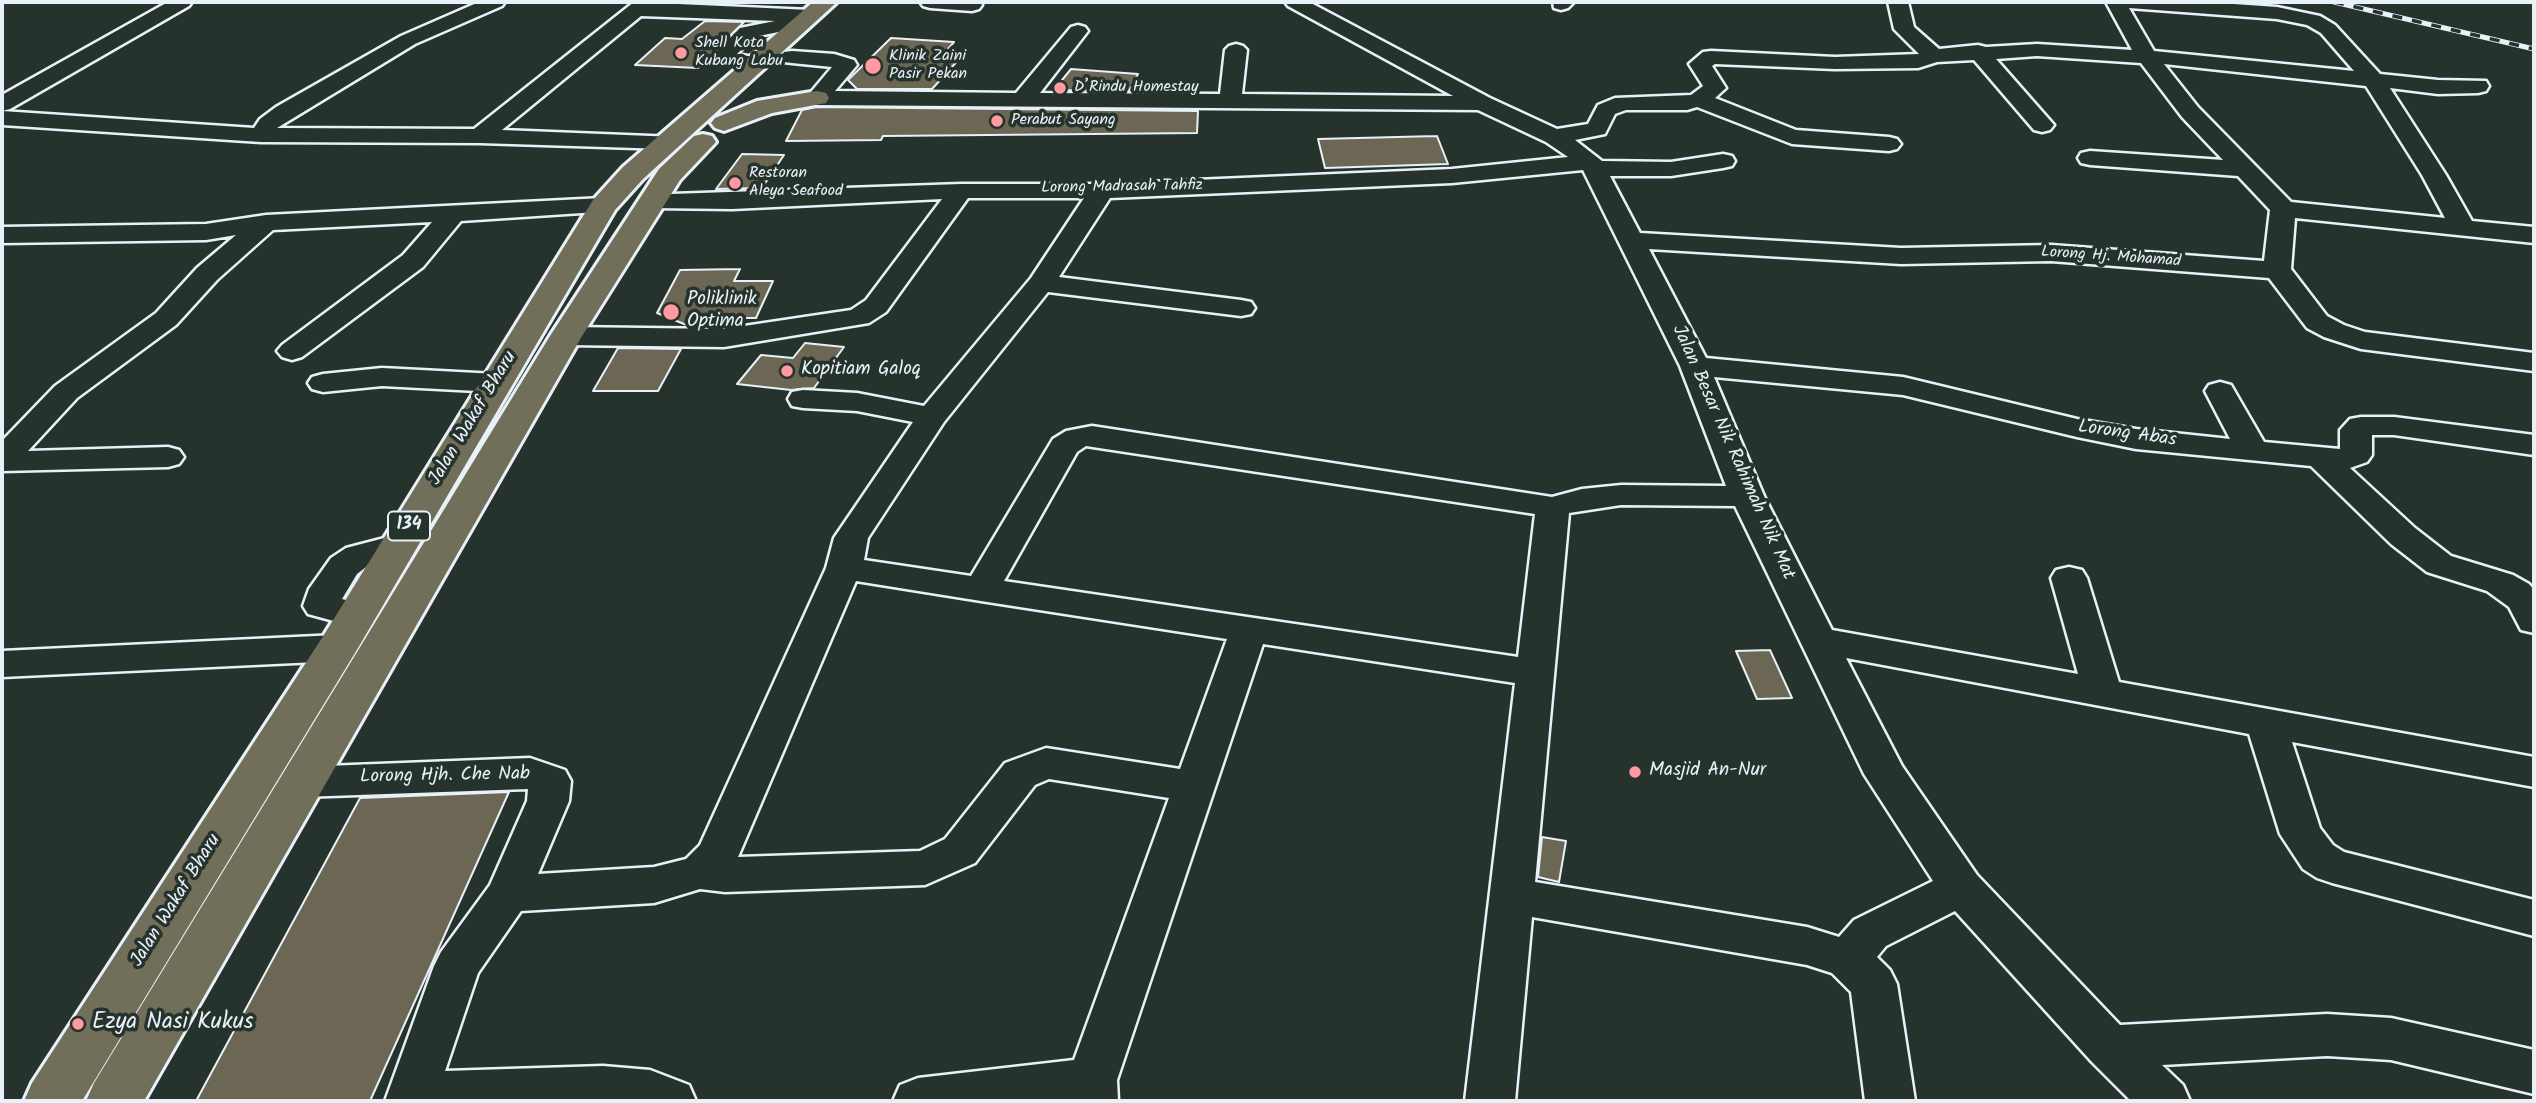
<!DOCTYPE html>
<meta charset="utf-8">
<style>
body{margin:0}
#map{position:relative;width:2536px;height:1103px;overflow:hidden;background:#26332d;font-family:Kalam,sans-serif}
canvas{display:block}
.frame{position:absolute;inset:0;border:4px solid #e8f1f8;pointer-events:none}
</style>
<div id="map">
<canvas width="2536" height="1103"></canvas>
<div class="frame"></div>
</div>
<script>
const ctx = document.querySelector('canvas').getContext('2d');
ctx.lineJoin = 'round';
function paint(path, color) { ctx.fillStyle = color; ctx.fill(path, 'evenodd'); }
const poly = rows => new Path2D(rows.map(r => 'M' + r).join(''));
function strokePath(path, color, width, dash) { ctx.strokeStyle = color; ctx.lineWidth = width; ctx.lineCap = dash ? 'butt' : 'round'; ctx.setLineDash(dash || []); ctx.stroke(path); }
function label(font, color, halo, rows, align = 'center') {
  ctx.font = font + ' Kalam,sans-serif'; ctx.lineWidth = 7; ctx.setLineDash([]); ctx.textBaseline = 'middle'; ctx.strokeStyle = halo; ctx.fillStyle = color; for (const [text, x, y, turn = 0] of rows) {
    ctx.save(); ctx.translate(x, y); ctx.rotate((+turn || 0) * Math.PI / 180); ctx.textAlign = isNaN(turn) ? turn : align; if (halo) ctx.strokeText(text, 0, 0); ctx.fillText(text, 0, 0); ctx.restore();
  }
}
const building = poly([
 [705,21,744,22,698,68,635,65,665,38,682,39,705,21],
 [891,38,954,42,942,56,961,57,932,89,857,89,848,80,891,38],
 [1071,69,1138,74,1129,91,1054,90,1071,69],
 [816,107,1198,111,1197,133,883,136,881,140,786,141,802,110,816,107],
 [1437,136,1448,164,1325,168,1318,139,1437,136],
 [742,154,784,155,762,188,716,189,742,154],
 [740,269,734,281,773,281,756,318,697,318,693,326,689,326,657,313,680,270,740,269],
 [805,343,844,347,814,388,791,390,737,384,761,355,793,358,805,343],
 [618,348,681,349,658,391,593,391,618,348],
 [1770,650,1792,698,1757,699,1736,651,1770,650],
 [509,792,370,1101,196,1101,360,798,509,792],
 [1542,837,1566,841,1559,882,1538,877,1542,837]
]);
paint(building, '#6c6654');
strokePath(building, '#e8f1f8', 2);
const minor = poly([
 [168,2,192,2,189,6,10,109,2,111,2,95,168,2],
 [479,2,505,2,502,6,415,44,277,128,474,129,634,2,810,10,817,12,820,16,817,20,810,22,794,21,796,25,793,29,754,37,737,54,764,59,767,64,764,69,756,70,714,62,711,57,740,28,775,21,641,16,502,130,675,137,679,142,675,147,667,149,480,143,261,142,2,125,2,111,254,128,260,119,276,107,401,36,479,2],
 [920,2,980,2,982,5,979,9,972,11,930,8,923,6,920,2],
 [1285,2,1309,2,1490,98,1557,129,1588,124,1598,105,1615,98,1691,95,1703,86,1689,64,1703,52,1711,51,1835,57,1919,54,1894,29,1888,2,1908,2,1914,27,1939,49,1978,45,1986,47,2037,44,2132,50,2106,2,2205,2,2277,7,2320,16,2335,25,2380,74,2438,80,2486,81,2489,86,2486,91,2478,93,2438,94,2390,88,2446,175,2472,221,2534,227,2534,243,2295,218,2291,269,2327,316,2344,325,2365,332,2534,353,2534,371,2361,349,2324,337,2307,328,2269,278,2051,261,1901,264,1649,249,1706,358,1903,377,2077,419,2136,429,2230,439,2205,391,2209,385,2220,382,2231,385,2264,442,2329,448,2340,449,2340,430,2350,419,2361,417,2394,417,2534,435,2534,455,2394,435,2372,435,2372,455,2367,462,2350,468,2415,528,2451,556,2513,575,2529,584,2534,590,2534,633,2521,630,2509,607,2487,591,2427,572,2391,544,2311,466,2136,449,2077,437,1903,395,1714,377,1764,496,1832,630,2078,674,2051,578,2056,570,2069,567,2082,570,2087,578,2119,682,2534,757,2534,787,2292,742,2320,828,2333,845,2344,852,2534,900,2534,936,2332,883,2317,878,2303,869,2280,834,2249,734,1846,658,1902,766,1977,875,2120,1025,2327,1014,2391,1018,2534,1050,2534,1094,2391,1060,2327,1056,2162,1065,2183,1085,2190,1101,2131,1101,2092,1062,1955,911,1886,946,1877,957,1890,970,1897,984,1915,1101,1865,1101,1851,992,1832,973,1807,965,1532,917,1515,1101,1465,1101,1515,683,1263,644,1117,1080,1118,1101,893,1101,900,1085,918,1078,1074,1060,1169,798,1049,779,1035,785,975,863,925,885,725,892,700,889,654,903,521,911,478,973,445,1071,603,1066,650,1070,689,1085,696,1101,385,1101,434,966,441,952,490,885,527,801,528,789,301,797,286,793,280,782,286,771,301,767,530,758,565,770,571,781,569,801,538,874,654,867,686,859,700,845,826,568,834,538,913,422,857,411,803,408,792,406,788,399,792,392,803,390,857,393,924,406,1031,278,1084,198,968,198,886,312,869,323,724,347,566,345,556,342,551,336,556,330,566,327,724,329,851,310,866,300,942,199,732,209,652,208,643,205,639,200,643,195,961,184,1102,184,1452,169,1568,157,1546,142,1478,110,817,105,809,103,806,98,832,67,792,63,784,62,781,57,784,52,792,51,834,54,854,60,857,65,835,91,1016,93,1071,27,1078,25,1085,27,1088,31,1040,93,1220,94,1225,50,1229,46,1236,44,1243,46,1247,50,1242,94,1453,96,1288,6,1285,2],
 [2129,8,2277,19,2307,25,2321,33,2354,71,2154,51,2129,8],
 [2037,56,2141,63,2182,117,2223,160,2090,151,2081,153,2078,158,2081,163,2090,165,2238,176,2270,210,2264,261,2051,245,1901,248,1640,233,1610,176,1671,176,1723,168,1732,166,1735,161,1732,156,1723,154,1671,162,1602,161,1575,140,1605,134,1615,114,1626,110,1687,110,1697,107,1792,144,1889,151,1897,149,1901,144,1897,139,1889,137,1796,130,1715,98,1726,88,1712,66,1715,64,1835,69,1918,68,1937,62,1974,60,2034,130,2042,132,2050,130,2054,125,1996,59,2037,56],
 [2164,64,2366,86,2422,175,2445,218,2291,202,2198,107,2164,64],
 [1583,170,1680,366,1726,486,1621,485,1582,489,1552,497,1092,426,1066,431,1053,439,971,576,864,560,868,538,944,422,1048,292,1241,316,1251,314,1255,308,1251,302,1241,300,1059,277,1110,198,1452,183,1583,170],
 [1086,446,1535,514,1518,657,1004,581,1077,452,1086,446],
 [1621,505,1735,506,1864,774,1933,881,1854,920,1839,937,1807,927,1535,882,1569,513,1621,505],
 [856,581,981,601,1227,639,1180,769,1046,748,1005,763,945,839,920,851,738,857,856,581],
 [1553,2,1574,2,1568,8,1561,10,1554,8,1553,2],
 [603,198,612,201,616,206,612,211,461,221,423,267,302,357,292,360,282,357,277,351,282,345,403,255,432,222,273,230,217,280,176,325,77,398,28,451,168,447,179,450,184,457,179,464,168,467,2,471,2,441,55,386,156,313,197,268,236,235,206,240,2,243,2,227,206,224,266,215,603,198],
 [382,368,496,374,507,377,511,383,507,389,496,392,382,386,323,392,312,389,308,383,312,377,323,374,382,368],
 [396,535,408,538,413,546,408,554,370,564,357,574,342,599,369,606,374,615,369,624,356,627,308,614,303,606,309,589,331,558,346,548,396,535],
 [337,635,350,639,356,648,350,657,337,661,2,677,2,651,337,635]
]);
const major = poly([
 [813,2,837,2,643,179,615,210,358,648,82,1101,24,1101,32,1083,322,638,593,200,623,167,813,2],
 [817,91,826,93,829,98,826,103,772,113,724,131,715,128,711,123,715,118,757,101,817,91],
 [703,134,712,136,716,142,680,180,582,336,144,1101,86,1101,94,1083,550,336,659,169,694,136,703,134]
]);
strokePath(minor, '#e8f1f8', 5);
strokePath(major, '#e8f1f8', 6);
paint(minor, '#26332d');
paint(major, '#716e59');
const rail = poly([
 [2334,2,2534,49]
]);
strokePath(rail, '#e8f1f8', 5);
strokePath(rail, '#26332d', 3.5, [10]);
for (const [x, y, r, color] of [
 [681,53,7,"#ff9aa2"],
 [873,66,9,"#ff9aa2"],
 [1060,88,7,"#ff9aa2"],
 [997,121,7,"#ff9aa2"],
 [735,183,7,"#ff9aa2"],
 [671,312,9,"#ff9aa2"],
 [787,371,7,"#ff9aa2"],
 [1635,772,7,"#ff9aa2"],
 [78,1024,7,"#ff9aa2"]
]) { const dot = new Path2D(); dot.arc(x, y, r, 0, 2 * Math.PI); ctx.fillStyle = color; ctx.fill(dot); strokePath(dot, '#26332d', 2.5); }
label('16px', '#e8f1f8', '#26332d', [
 ["Shell Kota",695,44],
 ["Kubang Labu",695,62],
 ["Klinik Zaini",889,57],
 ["Pasir Pekan",889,75],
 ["D’Rindu Homestay",1074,88],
 ["Perabut Sayang",1011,121],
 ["Restoran",749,174],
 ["Aleya Seafood",749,192]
], 'left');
label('16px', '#e8f1f8', '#26332d', [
 ["Lorong Madrasah Tahfiz",1122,188,-1],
 ["Lorong Hj. Mohamad",2111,258,4]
]);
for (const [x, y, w] of [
 [409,526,42]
]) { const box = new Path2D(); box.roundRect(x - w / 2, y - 14.5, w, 29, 5); ctx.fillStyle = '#26332d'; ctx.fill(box); strokePath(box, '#e8f1f8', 2); }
label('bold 18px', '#e8f1f8', null, [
 ["134",409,526]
]);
label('19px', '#e8f1f8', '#26332d', [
 ["Poliklinik",687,301],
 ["Optima",687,323],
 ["Kopitiam Galoq",801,371],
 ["Masjid An-Nur",1649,772]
], 'left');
label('19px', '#e8f1f8', '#26332d', [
 ["Jalan Wakaf Bharu",474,419,-59],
 ["Lorong Abas",2127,435,8],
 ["Jalan Besar Nik Rahimah Nik Mat",1732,453,66],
 ["Lorong Hjh. Che Nab",445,777,-1],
 ["Jalan Wakaf Bharu",177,901,-58]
]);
label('23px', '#e8f1f8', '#26332d', [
 ["Ezya Nasi Kukus",92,1024]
], 'left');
</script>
